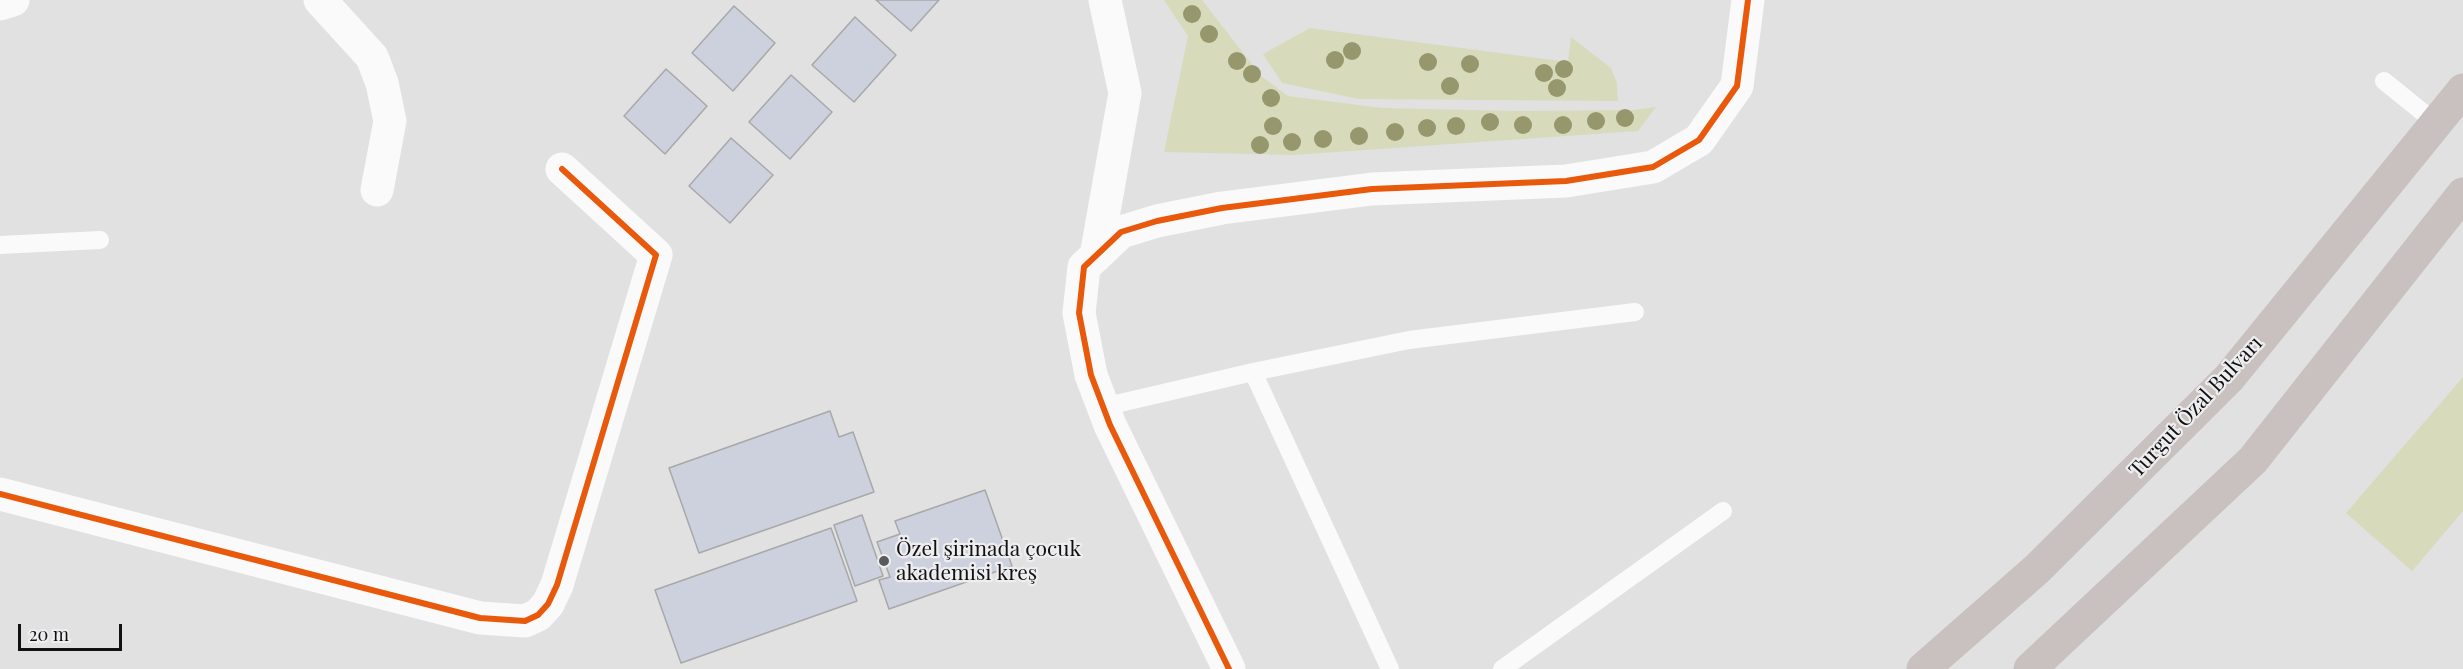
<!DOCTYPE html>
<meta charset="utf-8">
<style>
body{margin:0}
#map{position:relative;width:2463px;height:669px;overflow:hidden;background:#e1e1e2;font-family:"Playfair Display",serif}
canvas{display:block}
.scale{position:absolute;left:18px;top:624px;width:104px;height:27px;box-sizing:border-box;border:3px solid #111112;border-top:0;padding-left:8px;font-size:18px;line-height:21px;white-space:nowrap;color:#111112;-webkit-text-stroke:4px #eeeef0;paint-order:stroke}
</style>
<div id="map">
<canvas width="2463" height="669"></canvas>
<div class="scale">20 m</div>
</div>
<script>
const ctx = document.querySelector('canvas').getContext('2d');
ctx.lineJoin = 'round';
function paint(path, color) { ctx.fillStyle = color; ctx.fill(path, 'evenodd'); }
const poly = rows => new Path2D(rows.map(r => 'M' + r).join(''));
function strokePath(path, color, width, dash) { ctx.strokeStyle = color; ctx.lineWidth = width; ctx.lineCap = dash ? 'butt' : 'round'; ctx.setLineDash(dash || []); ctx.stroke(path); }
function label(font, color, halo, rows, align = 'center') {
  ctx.font = font + ' "Playfair Display",serif'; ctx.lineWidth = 4.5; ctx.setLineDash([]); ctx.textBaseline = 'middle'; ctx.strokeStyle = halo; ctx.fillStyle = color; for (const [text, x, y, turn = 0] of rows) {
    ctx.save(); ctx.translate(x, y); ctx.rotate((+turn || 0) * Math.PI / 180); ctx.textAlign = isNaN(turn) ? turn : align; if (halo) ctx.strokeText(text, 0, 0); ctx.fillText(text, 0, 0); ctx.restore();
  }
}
paint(poly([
 [1164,0,1202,0,1261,76,1288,96,1382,108,1517,111,1634,110,1656,107,1638,131,1293,155,1164,152,1188,36],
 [1310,28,1568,62,1571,37,1611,68,1617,83,1618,101,1359,99,1282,83,1263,54],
 [2463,377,2463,511,2412,571,2346,513]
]), '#d8dabc');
const building = poly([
 [876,0,939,0,911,31,876,0],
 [734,6,775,43,733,91,692,53,734,6],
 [855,17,896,55,854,102,812,65,855,17],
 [666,69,707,106,665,154,624,116,666,69],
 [791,75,832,112,790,159,749,122,791,75],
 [731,138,773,175,730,223,689,186,731,138],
 [830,411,839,437,853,432,874,492,699,553,669,468,830,411],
 [985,490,1012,566,889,609,879,580,890,577,877,542,900,534,895,521,985,490],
 [862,515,883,576,855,586,834,525,862,515],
 [831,528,857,601,681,663,655,590,831,528]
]);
paint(building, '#cdd1dd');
strokePath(building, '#a8a8a9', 1.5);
strokePath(poly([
 [2384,81,2436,123],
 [0,245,100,240],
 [1253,372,1390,669],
 [1103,407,1253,372,1409,340,1635,312],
 [1502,669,1723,511]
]), '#fafafb', 18);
strokePath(poly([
 [320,0,372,57,382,83,390,121,377,190],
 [0,4,13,0],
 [1096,256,1125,93,1105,0],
 [0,494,480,618,525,621,538,615,548,604,557,585,656,255,562,169],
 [1229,669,1110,425,1091,375,1079,313,1084,267,1121,232,1157,221,1222,208,1372,189,1566,181,1653,167,1699,140,1737,86,1748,0]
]), '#fafafb', 33);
strokePath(poly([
 [1923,669,2037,569,2229,378,2463,90],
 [2030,669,2253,460,2463,194]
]), '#c9c1bf', 33);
strokePath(poly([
 [0,494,480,618,525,621,538,615,548,604,557,585,656,255,562,169],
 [1229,669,1110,425,1091,375,1079,313,1084,267,1121,232,1157,221,1222,208,1372,189,1566,181,1653,167,1699,140,1737,86,1748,0]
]), '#e8590c', 6);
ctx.fillStyle = '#96976c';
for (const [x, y] of [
 [1192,14],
 [1209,34],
 [1352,51],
 [1335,60],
 [1237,61],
 [1428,62],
 [1470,64],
 [1564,69],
 [1544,73],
 [1252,74],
 [1450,86],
 [1557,88],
 [1271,98],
 [1625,118],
 [1596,121],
 [1490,122],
 [1523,125],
 [1563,125],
 [1273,126],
 [1456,126],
 [1427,128],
 [1395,132],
 [1359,136],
 [1323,139],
 [1292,142],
 [1260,145]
]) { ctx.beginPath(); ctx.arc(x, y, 9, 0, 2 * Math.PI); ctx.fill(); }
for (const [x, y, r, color] of [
 [884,561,6,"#5a5a5b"]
]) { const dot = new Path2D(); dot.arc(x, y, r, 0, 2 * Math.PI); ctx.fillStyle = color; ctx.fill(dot); strokePath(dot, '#eeeef0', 2); }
label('21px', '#111112', '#eeeef0', [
 ["Turgut Özal Bulvarı",2196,407,-47]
]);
label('21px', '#111112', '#eeeef0', [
 ["Özel şirinada çocuk",896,549],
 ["akademisi kreş",896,573]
], 'left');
</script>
